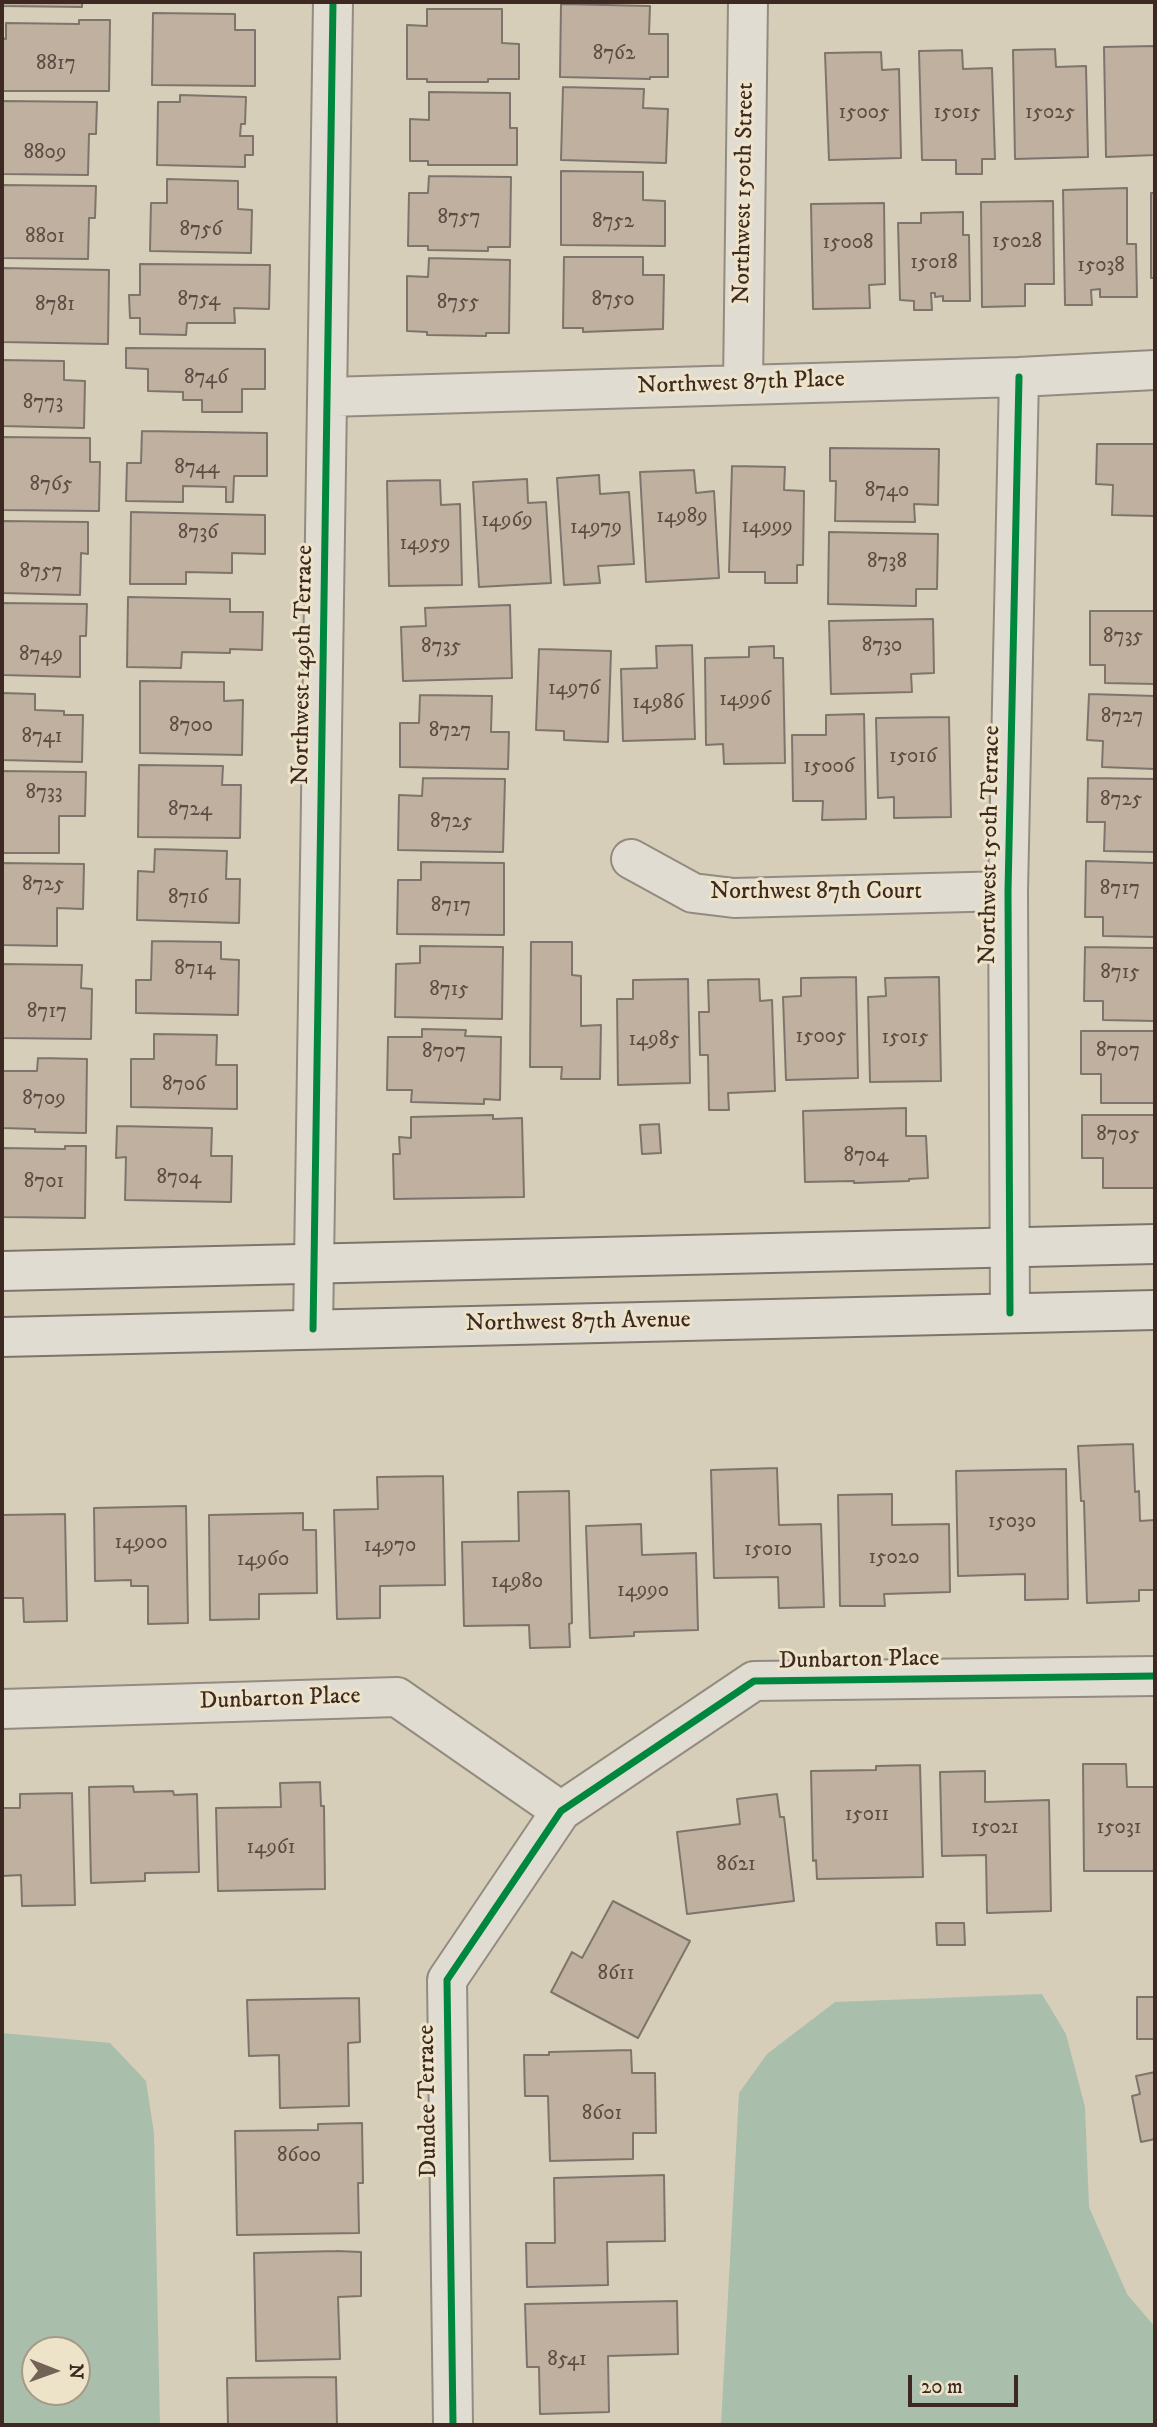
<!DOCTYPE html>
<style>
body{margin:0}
#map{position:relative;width:1157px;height:2427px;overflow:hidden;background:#d7ceb9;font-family:"IM FELL DW Pica",serif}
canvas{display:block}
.frame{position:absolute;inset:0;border:4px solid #3d2922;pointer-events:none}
.north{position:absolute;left:21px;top:2336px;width:70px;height:70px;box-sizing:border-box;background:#ede3c9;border:2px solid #a79986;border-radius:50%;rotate:91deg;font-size:19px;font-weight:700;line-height:28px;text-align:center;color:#3d2922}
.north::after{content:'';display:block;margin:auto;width:24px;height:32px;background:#736357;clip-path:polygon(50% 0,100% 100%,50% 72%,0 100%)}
.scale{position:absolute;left:908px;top:2375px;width:110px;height:32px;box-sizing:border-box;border:4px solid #3d2922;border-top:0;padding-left:9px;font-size:21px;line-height:24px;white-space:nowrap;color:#3d2922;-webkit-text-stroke:5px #ede3c9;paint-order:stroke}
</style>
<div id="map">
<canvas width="1157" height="2427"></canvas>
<div class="frame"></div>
<div class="north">N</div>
<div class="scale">20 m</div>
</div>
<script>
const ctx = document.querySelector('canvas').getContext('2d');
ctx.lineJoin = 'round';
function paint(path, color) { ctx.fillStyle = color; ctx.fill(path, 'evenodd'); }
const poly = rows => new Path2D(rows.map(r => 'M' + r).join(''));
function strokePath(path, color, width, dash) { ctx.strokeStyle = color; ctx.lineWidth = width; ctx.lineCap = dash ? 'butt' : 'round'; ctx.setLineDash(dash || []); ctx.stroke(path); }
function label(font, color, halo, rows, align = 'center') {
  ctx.font = font + ' "IM FELL DW Pica",serif'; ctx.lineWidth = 6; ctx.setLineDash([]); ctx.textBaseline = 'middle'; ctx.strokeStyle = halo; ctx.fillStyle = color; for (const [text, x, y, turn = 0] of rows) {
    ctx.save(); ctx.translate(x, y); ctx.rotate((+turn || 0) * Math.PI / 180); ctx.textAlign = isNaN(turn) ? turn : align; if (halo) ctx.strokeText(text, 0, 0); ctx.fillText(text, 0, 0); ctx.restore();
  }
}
paint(poly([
 [1042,1994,1066,2034,1085,2107,1089,2207,1127,2294,1155,2327,1155,2425,721,2425,739,2093,767,2054,835,2002],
 [2,2033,110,2043,146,2081,154,2133,160,2425,2,2425],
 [35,2350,77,2350,77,2392,35,2392]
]), '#a9bfac');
const building = poly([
 [2,2,82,2,82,7,2,6,2,2],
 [561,4,650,6,649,34,668,34,668,77,650,77,650,79,560,77,561,4],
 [427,9,502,9,502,43,519,44,519,79,488,79,488,82,427,82,427,79,407,79,407,25,427,26,427,9],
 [153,13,235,14,235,30,255,30,255,86,152,85,153,13],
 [79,20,110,20,109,91,2,91,2,38,6,39,6,23,79,24,79,20],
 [1155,46,1155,155,1106,157,1104,47,1155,46],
 [1055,49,1056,67,1086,66,1088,157,1015,159,1013,50,1055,49],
 [962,50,963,69,992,68,995,159,982,159,982,174,956,174,956,160,922,160,919,51,962,50],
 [881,52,882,70,899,69,901,158,829,160,825,53,881,52],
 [563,87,644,89,643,108,668,109,666,163,561,160,563,87],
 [429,92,510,93,510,128,517,128,517,165,428,165,428,161,410,161,410,119,429,120,429,92],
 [180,95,246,97,245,124,241,124,240,136,253,136,253,155,245,155,245,167,157,165,158,102,180,102,180,95],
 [2,101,97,102,96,134,89,134,88,175,2,174,2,101],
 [561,171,643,172,643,200,665,201,665,246,561,245,561,171],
 [429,176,511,177,510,247,488,247,488,251,428,250,428,246,408,246,409,193,428,193,429,176],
 [167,179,238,181,238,209,252,210,251,253,150,251,151,203,167,203,167,179],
 [2,185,96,186,95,218,89,218,88,259,2,258,2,185],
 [1127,188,1127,244,1136,244,1137,297,1100,297,1100,289,1091,290,1092,305,1065,305,1063,190,1127,188],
 [1151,193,1155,193,1155,278,1151,278,1151,193],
 [1053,201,1054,284,1025,284,1025,306,982,307,981,202,1053,201],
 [884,203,885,284,869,285,870,308,813,309,811,204,884,203],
 [963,212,963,235,969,235,970,301,943,301,943,296,935,297,935,293,931,293,932,310,914,310,914,301,900,300,898,223,921,223,921,213,963,212],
 [564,257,643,257,643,275,664,275,663,329,583,332,583,328,563,328,564,257],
 [429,258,510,260,509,333,486,333,486,336,427,335,427,332,407,331,407,276,428,277,429,258],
 [140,264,270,265,269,309,234,308,235,323,187,323,186,335,140,334,140,318,130,318,129,295,140,295,140,264],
 [2,268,109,270,108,344,2,342,2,268],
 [126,348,265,349,265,389,242,389,242,412,202,412,202,400,183,400,183,392,148,391,148,369,126,368,126,348],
 [2,360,64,361,64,380,85,381,84,428,2,426,2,360],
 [142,431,267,433,267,476,234,476,233,502,226,502,226,487,183,486,183,502,126,501,127,463,141,463,142,431],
 [2,437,90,438,90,462,100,462,99,511,2,510,2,437],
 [1097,444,1155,444,1155,516,1112,515,1113,485,1096,484,1097,444],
 [830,448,939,449,938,505,914,504,915,522,835,521,836,481,830,481,830,448],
 [732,466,785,467,784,490,804,491,803,565,797,565,797,583,765,583,765,572,729,572,732,466],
 [694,470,696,493,714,491,719,578,646,582,640,472,694,470],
 [599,475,600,494,629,492,634,564,598,566,600,583,564,585,557,478,599,475],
 [527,479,528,503,546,502,551,583,479,587,473,482,527,479],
 [440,480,441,505,460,504,462,585,389,586,387,481,440,480],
 [131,512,265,515,265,554,232,553,232,573,186,572,186,584,130,584,131,512],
 [2,521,88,522,88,554,81,553,80,595,2,593,2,521],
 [829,532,938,534,937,589,916,589,916,606,828,604,829,532],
 [128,597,230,599,230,612,263,612,262,650,230,649,230,653,182,652,181,668,127,667,128,597],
 [2,603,87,604,86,636,80,636,80,677,2,675,2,603],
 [510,605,512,678,403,681,401,627,426,626,425,608,510,605],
 [1090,611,1155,611,1155,684,1105,683,1105,665,1090,665,1090,611],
 [933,619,934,673,911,674,912,692,831,694,829,621,933,619],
 [692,645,695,739,623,741,621,669,657,668,656,646,692,645],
 [774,646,774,658,783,658,785,763,724,764,723,744,706,745,705,658,749,657,749,647,774,646],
 [539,649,611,651,608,742,564,740,564,731,536,730,539,649],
 [140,681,224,682,224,701,243,700,242,755,140,753,140,681],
 [2,693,35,694,35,710,64,711,64,715,83,715,82,762,2,760,2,693],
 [1089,694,1155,696,1155,769,1102,767,1103,741,1087,740,1089,694],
 [420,695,492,696,491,732,509,732,508,769,400,767,400,723,419,723,420,695],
 [864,714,866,819,822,820,823,801,793,801,792,735,826,735,826,715,864,714],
 [949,717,951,817,894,818,894,797,878,798,876,718,949,717],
 [139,765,223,766,222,785,241,785,240,838,138,837,139,765],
 [2,771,86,772,85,816,59,816,59,853,2,853,2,771],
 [423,778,505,779,503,852,398,850,399,795,422,796,423,778],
 [1088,778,1155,779,1155,852,1104,851,1105,822,1087,822,1088,778],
 [155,849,227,851,226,879,240,879,239,923,137,920,138,871,154,872,155,849],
 [1086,861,1155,863,1155,937,1103,936,1103,917,1085,917,1086,861],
 [421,862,504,863,504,935,397,934,398,880,421,880,421,862],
 [2,863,84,864,83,909,57,908,57,946,2,945,2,863],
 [152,941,221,942,221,959,239,960,238,1015,136,1013,136,980,151,980,152,941],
 [531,942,572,942,572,975,581,976,581,1026,601,1025,600,1079,561,1079,562,1067,530,1067,531,942],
 [420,946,503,947,502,1019,395,1017,396,964,420,963,420,946],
 [1085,947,1155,948,1155,1021,1103,1020,1103,1001,1084,1001,1085,947],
 [2,964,82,965,81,988,92,989,91,1039,2,1038,2,964],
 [856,977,858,1078,786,1080,783,997,801,996,801,978,856,977],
 [939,977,941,1081,870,1082,868,997,886,996,885,978,939,977],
 [688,979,690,1083,618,1085,617,999,633,999,633,980,688,979],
 [759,979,760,1001,772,1000,775,1091,728,1093,729,1110,709,1110,708,1055,700,1055,699,1012,709,1012,708,980,759,979],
 [422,1029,466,1030,465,1036,501,1037,500,1100,484,1099,484,1104,411,1102,412,1090,387,1090,388,1037,422,1037,422,1029],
 [1081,1031,1155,1031,1155,1103,1101,1103,1101,1074,1081,1074,1081,1031],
 [154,1034,217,1035,216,1065,237,1065,237,1109,131,1107,131,1059,154,1059,154,1034],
 [38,1058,87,1059,86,1133,35,1132,35,1129,2,1128,2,1071,37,1071,38,1058],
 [906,1108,906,1136,926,1136,928,1178,909,1179,909,1181,854,1183,854,1181,805,1182,803,1111,906,1108],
 [493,1115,493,1119,522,1118,524,1197,394,1199,393,1154,400,1154,399,1137,411,1138,411,1117,493,1115],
 [1082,1115,1155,1115,1155,1188,1103,1188,1103,1158,1082,1158,1082,1115],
 [659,1124,661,1153,642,1154,640,1125,659,1124],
 [117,1126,212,1128,211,1156,232,1156,231,1202,125,1200,126,1157,116,1158,117,1126],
 [65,1146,86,1146,85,1218,2,1217,2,1148,65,1149,65,1146],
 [1133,1444,1135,1492,1139,1491,1140,1521,1155,1520,1155,1590,1139,1590,1139,1601,1087,1603,1084,1501,1081,1501,1078,1446,1133,1444],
 [777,1468,779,1525,821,1524,824,1607,779,1608,778,1577,714,1578,711,1470,777,1468],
 [1066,1469,1068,1599,1025,1600,1025,1574,958,1576,956,1471,1066,1469],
 [443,1476,445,1585,380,1586,380,1618,337,1619,334,1510,378,1509,377,1477,443,1476],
 [569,1491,572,1623,569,1624,570,1647,530,1648,529,1625,464,1626,462,1542,519,1541,518,1492,569,1491],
 [892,1494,892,1525,949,1524,950,1592,884,1594,885,1606,840,1606,838,1495,892,1494],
 [186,1506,188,1623,148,1624,148,1586,131,1586,131,1580,95,1581,94,1508,186,1506],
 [303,1513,303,1530,316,1530,317,1593,259,1594,259,1619,210,1620,209,1515,303,1513],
 [65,1514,67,1621,24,1622,23,1598,2,1598,2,1515,65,1514],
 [641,1524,642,1555,696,1553,698,1630,634,1632,634,1636,590,1638,586,1526,641,1524],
 [1083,1764,1126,1764,1127,1787,1155,1787,1155,1871,1084,1871,1083,1764],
 [920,1765,923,1877,817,1879,816,1860,813,1861,811,1771,876,1770,876,1766,920,1765],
 [985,1771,985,1802,1049,1800,1051,1911,987,1913,986,1855,942,1856,940,1772,985,1771],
 [320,1782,321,1806,324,1806,325,1889,218,1891,216,1808,281,1807,280,1783,320,1782],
 [133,1786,134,1792,173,1791,174,1795,197,1794,199,1872,145,1873,145,1881,91,1883,89,1787,133,1786],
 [72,1793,75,1905,22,1906,21,1875,2,1876,2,1808,20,1808,20,1794,72,1793],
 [777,1794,780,1817,784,1817,794,1901,687,1914,677,1832,740,1824,737,1799,777,1794],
 [613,1901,690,1941,638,2038,551,1992,572,1952,582,1958,613,1901],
 [936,1923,964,1923,965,1945,937,1945,936,1923],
 [1137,1997,1155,1997,1155,2039,1137,2039,1137,1997],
 [359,1998,360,2042,348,2043,349,2106,280,2108,279,2055,249,2056,247,2000,359,1998],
 [631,2050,632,2073,655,2073,656,2133,633,2133,633,2159,550,2161,548,2096,525,2096,524,2055,549,2055,549,2052,631,2050],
 [1155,2072,1155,2139,1141,2142,1132,2096,1140,2094,1136,2076,1155,2072],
 [362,2123,363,2183,358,2183,359,2233,237,2235,235,2131,318,2130,318,2124,362,2123],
 [664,2175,665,2241,607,2242,608,2285,527,2287,526,2243,555,2243,554,2178,664,2175],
 [337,2251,361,2252,361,2296,338,2297,340,2359,256,2361,254,2253,337,2251],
 [677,2301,678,2354,608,2356,609,2412,540,2414,539,2367,527,2367,525,2304,677,2301],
 [336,2377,337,2425,228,2425,227,2378,336,2377]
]);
paint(building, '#c0b0a0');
strokePath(building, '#7d756b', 2);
const minor = poly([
 [743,384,748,2],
 [328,397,1019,377,1155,370],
 [631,859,693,893,734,898,1008,891],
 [1010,1313,1008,891,1019,377],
 [313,1329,333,2],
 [2,1709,397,1697,561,1811],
 [453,2425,447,1980,561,1811,754,1681,1155,1676]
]);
const secondary = poly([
 [2,1271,1155,1244],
 [2,1337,1155,1310]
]);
strokePath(minor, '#938b7f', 42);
strokePath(secondary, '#7d756b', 42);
strokePath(minor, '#e0dcd1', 38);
strokePath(secondary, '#e0dcd1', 38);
strokePath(poly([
 [1010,1313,1008,891,1019,377],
 [313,1329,333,2],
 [453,2425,447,1980,561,1811,754,1681,1155,1676]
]), '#00873e', 7);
label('21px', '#5e4b42', null, [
 ["8762",614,55],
 ["8817",56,65],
 ["15005",864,114],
 ["15015",957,114],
 ["15025",1050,114],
 ["8809",45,154],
 ["8757",459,219],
 ["8752",613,223],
 ["8756",201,231],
 ["8801",45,238],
 ["15028",1017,243],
 ["15008",848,244],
 ["15018",934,264],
 ["15038",1101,267],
 ["8754",199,301],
 ["8750",613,301],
 ["8755",458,304],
 ["8781",55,306],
 ["8746",206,379],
 ["8773",43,404],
 ["8744",197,469],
 ["8765",51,486],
 ["8740",887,492],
 ["14989",682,518],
 ["14969",507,522],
 ["14999",767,528],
 ["14979",596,529],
 ["8736",198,534],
 ["14959",425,545],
 ["8738",887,563],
 ["8757",41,573],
 ["8735",1123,638],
 ["8730",882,647],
 ["8735",441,648],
 ["8749",41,656],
 ["14976",574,690],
 ["14996",745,701],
 ["14986",658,704],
 ["8727",1122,718],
 ["8700",191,727],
 ["8727",450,732],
 ["8741",42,738],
 ["15016",913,758],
 ["15006",829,768],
 ["8733",44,794],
 ["8725",1121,801],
 ["8724",190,811],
 ["8725",451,823],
 ["8725",43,886],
 ["8717",1120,890],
 ["8716",188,899],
 ["8717",451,907],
 ["8714",195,970],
 ["8715",1120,974],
 ["8715",449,991],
 ["8717",47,1013],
 ["15005",821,1038],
 ["15015",905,1039],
 ["14985",654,1041],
 ["8707",1118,1052],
 ["8707",444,1053],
 ["8706",184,1086],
 ["8709",44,1100],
 ["8705",1118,1136],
 ["8704",866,1157],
 ["8704",179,1179],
 ["8701",44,1183],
 ["15030",1012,1523],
 ["14900",141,1544],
 ["14970",390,1547],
 ["15010",768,1551],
 ["15020",894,1559],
 ["14960",263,1561],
 ["14980",517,1583],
 ["14990",643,1592],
 ["15011",867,1816],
 ["15021",995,1829],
 ["15031",1119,1829],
 ["14961",271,1849],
 ["8621",736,1866],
 ["8611",616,1975],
 ["8601",602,2115],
 ["8600",299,2157],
 ["8541",567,2361]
]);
label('24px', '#3d2922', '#ede3c9', [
 ["Northwest 150th Street",745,193,-89],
 ["Northwest 87th Place",741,384,-2],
 ["Northwest 149th Terrace",304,665,-89],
 ["Northwest 150th Terrace",991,845,-89],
 ["Northwest 87th Court",816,893],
 ["Northwest 87th Avenue",578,1323,-1],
 ["Dunbarton Place",859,1661,-1],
 ["Dunbarton Place",280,1700,-2],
 ["Dundee Terrace",429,2101,-91]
]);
</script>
